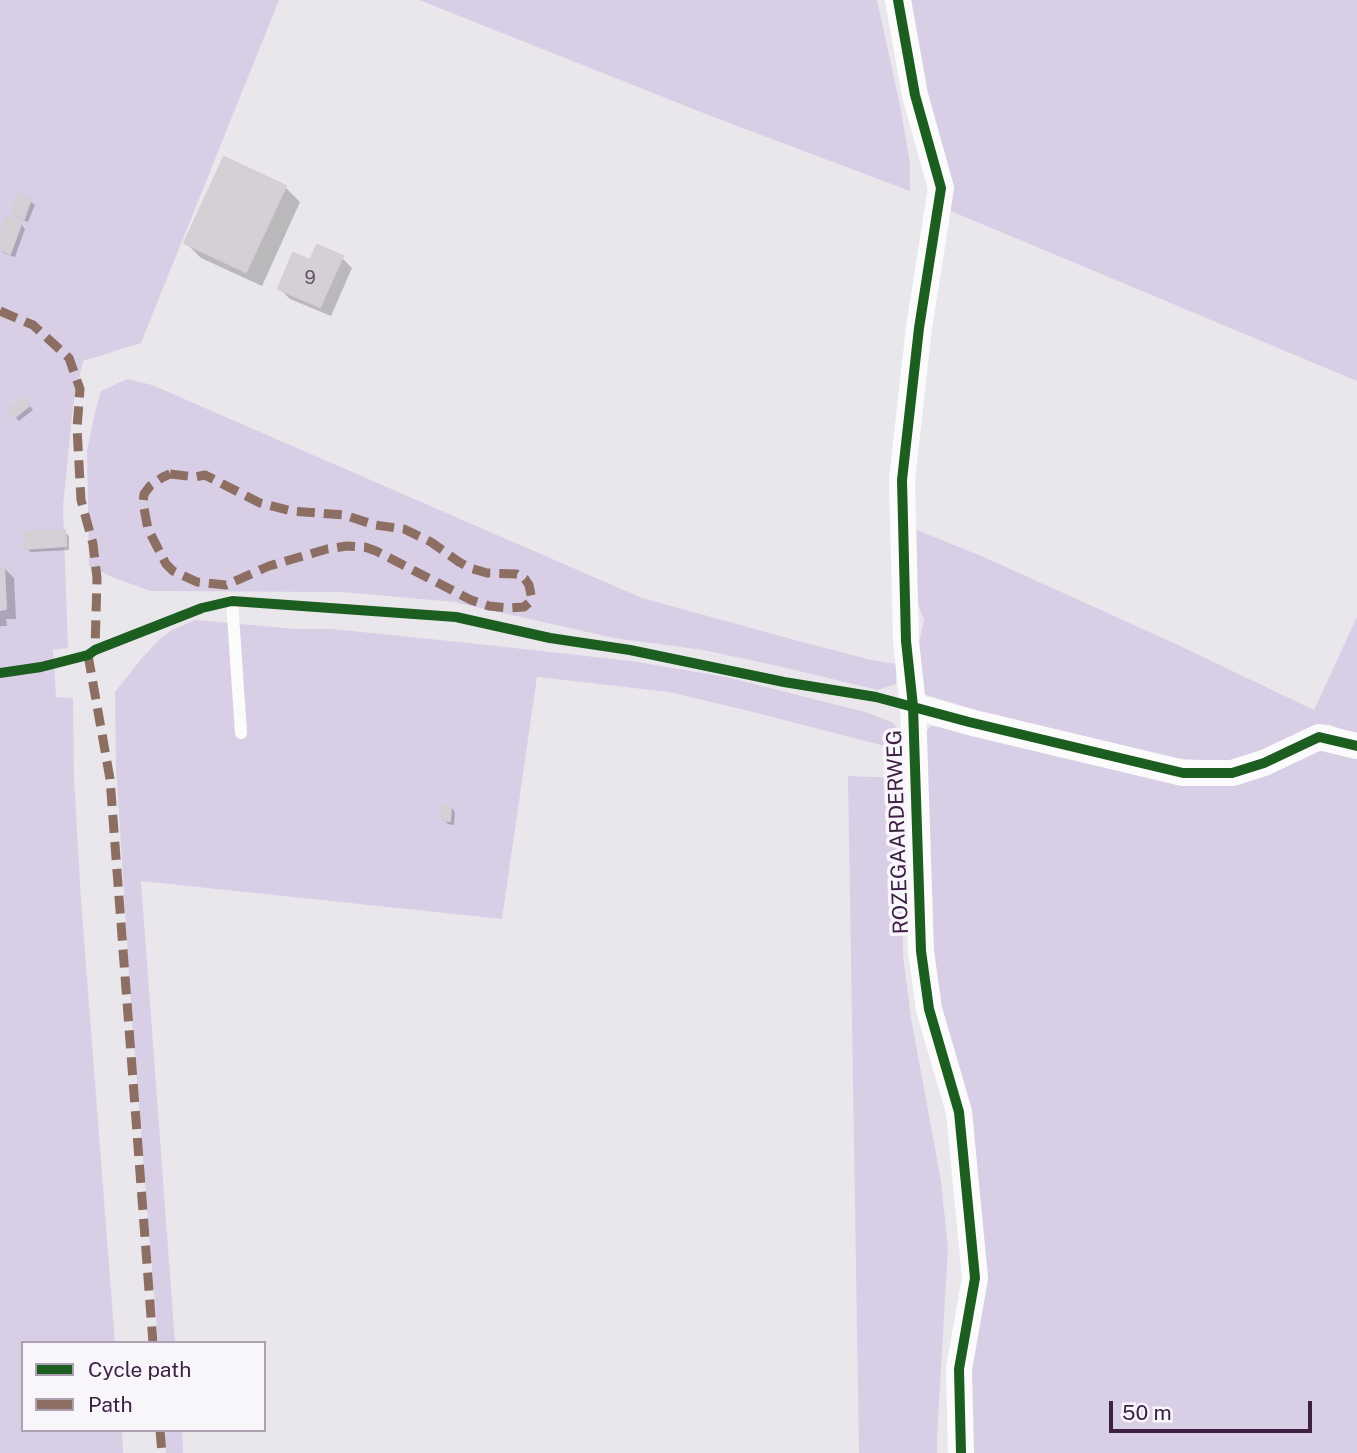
<!DOCTYPE html>
<style>
body{margin:0}
#map{position:relative;width:1357px;height:1453px;overflow:hidden;background:#eae7ec;font-family:"Public Sans",sans-serif}
canvas{display:block}
.legend{position:absolute;left:21px;top:1341px;width:245px;height:91px;box-sizing:border-box;background:#f8f5fb;border:2px solid #ada0b1;margin:0;padding:9px 12px;list-style:none;font-size:21px;color:#3d2043}
.legend li{display:flex;align-items:center;gap:14px;height:35px}
.legend b{width:35px;border:2px solid #ada0b1}
.scale{position:absolute;left:1109px;top:1401px;width:203px;height:32px;box-sizing:border-box;border:4px solid #3d2043;border-top:0;padding-left:9px;font-size:21px;line-height:24px;white-space:nowrap;color:#3d2043;-webkit-text-stroke:5px #f8f5fb;paint-order:stroke}
</style>
<div id="map">
<canvas width="1357" height="1453"></canvas>
<ul class="legend">
<li><b style="height:9px;background:#1b5e20"></b>Cycle path</li>
<li><b style="height:9px;background:#8d6e63"></b>Path</li>
</ul>
<div class="scale">50 m</div>
</div>
<script>
const ctx = document.querySelector('canvas').getContext('2d');
ctx.lineJoin = 'round';
function paint(path, color) { ctx.fillStyle = color; ctx.fill(path, 'evenodd'); }
const poly = rows => new Path2D(rows.map(r => 'M' + r).join(''));
function strokePath(path, color, width, dash) { ctx.strokeStyle = color; ctx.lineWidth = width; ctx.lineCap = dash ? 'butt' : 'round'; ctx.setLineDash(dash || []); ctx.stroke(path); }
function label(font, color, halo, rows, align = 'center') {
  ctx.font = font + ' "Public Sans",sans-serif'; ctx.lineWidth = 7; ctx.setLineDash([]); ctx.textBaseline = 'middle'; ctx.strokeStyle = halo; ctx.fillStyle = color; for (const [text, x, y, turn = 0] of rows) {
    ctx.save(); ctx.translate(x, y); ctx.rotate((+turn || 0) * Math.PI / 180); ctx.textAlign = isNaN(turn) ? turn : align; if (halo) ctx.strokeText(text, 0, 0); ctx.fillText(text, 0, 0); ctx.restore();
  }
}
paint(poly([
 [0,0,279,0,141,343,83,361,73,406,63,506,68,648,53,650,56,697,73,698,74,778,81,900,115,1343,23,1343,23,1430,122,1430,123,1453,0,1453],
 [419,0,877,0,900,105,910,163,910,191,716,118],
 [897,0,1357,0,1357,381,934,204],
 [127,379,152,385,642,598,795,640,871,660,896,664,896,684,878,690,778,666,703,650,614,638,454,602,342,592,150,591,112,577,89,566,87,451,95,412,101,391],
 [912,528,986,558,1178,645,1314,710,1357,617,1357,735,1328,724,1250,756,1227,762,1174,758,980,711,923,694,918,648,924,620,914,594],
 [195,620,297,629,332,629,469,643,631,661,726,677,865,712,892,722,898,729,900,750,753,712,669,692,537,677,502,919,141,881,175,1343,158,1343,132,1020,116,767,115,692,142,658,159,640,172,630],
 [931,726,960,730,1196,786,1236,784,1323,746,1357,756,1357,1453,957,1453,967,1231,925,981,924,734],
 [848,776,901,778,903,955,911,1018,941,1181,948,1248,937,1437,937,1453,859,1453],
 [165,1430,182,1430,183,1453,166,1453]
]), '#d8cee6');
paint(poly([
 [285,187,300,202,262,286,201,258,186,243],
 [30,201,35,205,28,222,18,218,13,214],
 [21,224,25,229,15,257,3,253,0,250,0,243],
 [342,258,352,268,331,316,290,299,280,289,311,263],
 [28,404,33,410,19,421,15,417],
 [64,531,69,536,69,550,31,552,26,548],
 [0,568,4,568,14,578,16,619,6,619,7,626,0,626],
 [451,807,455,812,454,825,448,824,444,820]
]), '#0003');
const building = poly([
 [224,157,286,186,246,272,184,243,224,157],
 [19,194,31,199,24,219,11,214,19,194],
 [7,217,22,222,10,254,0,250,0,238,7,217],
 [317,245,343,256,320,307,278,289,293,253,310,260,317,245],
 [24,397,30,405,14,418,8,410,24,397],
 [65,530,66,546,25,549,24,532,65,530],
 [0,567,4,567,6,609,0,610,0,567],
 [443,805,451,806,450,821,442,820,443,805]
]);
paint(building, '#d4d0d6');
strokePath(building, '#d3cfd5', 2);
strokePath(poly([
 [232,601,241,733]
]), '#fcfbfc', 12);
strokePath(poly([
 [898,0,915,95,941,188,919,328,902,480,906,641,913,706,921,951,929,1009,959,1112,975,1278,959,1369,961,1453],
 [913,706,969,722,1183,773,1232,773,1264,763,1319,737,1357,746]
]), '#fcfbfc', 26);
strokePath(poly([
 [0,311,33,325,69,358,80,389,77,428,81,500,93,544,97,578,95,650],
 [170,474,195,477,205,475,260,503,291,511,344,515,375,525,404,529,431,542,459,562,470,568,487,573,517,574,525,579,529,585,532,600,524,607,509,608,489,606,471,600,376,551,365,547,347,546,327,549,269,566,226,585,197,582,173,571,166,564,148,529,143,503,144,494,150,486,163,477,170,474],
 [88,655,110,779,153,1343],
 [160,1430,162,1453]
]), '#8d6e63', 9, [18, 9]);
strokePath(poly([
 [898,0,915,95,941,188,919,328,902,480,906,641,913,706,921,951,929,1009,959,1112,975,1278,959,1369,961,1453],
 [0,673,41,667,88,655,95,650,202,608,232,601,456,617,550,638,630,650,784,682,876,697,969,722,1183,773,1232,773,1264,763,1319,737,1357,746]
]), '#1b5e20', 10);
label('18px', '#644d68', null, [
 ["9",310,278]
]);
label('21px', '#3d2043', '#f8f5fb', [
 ["ROZEGAARDERWEG",898,832,-92]
]);
</script>
